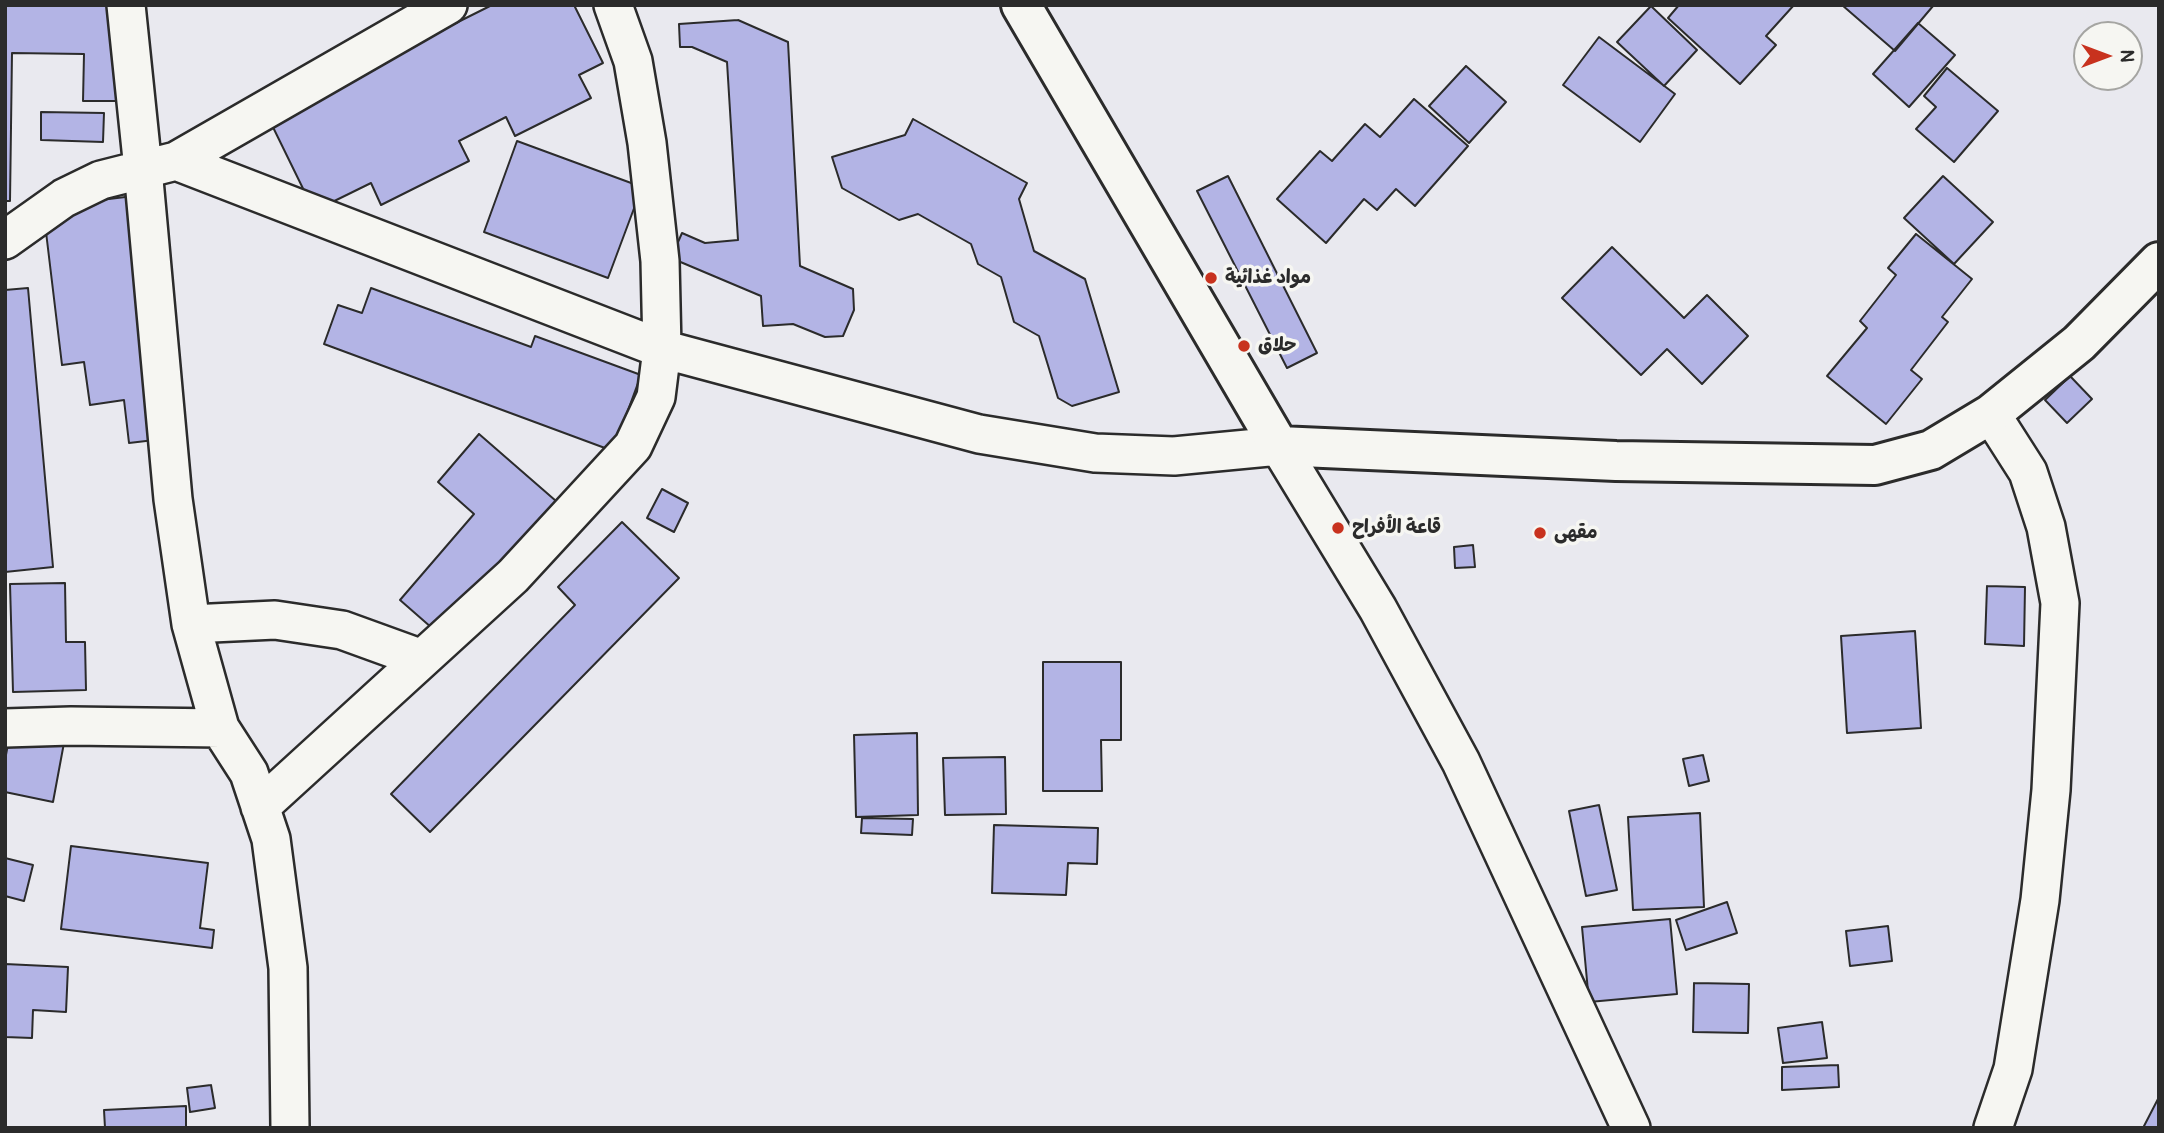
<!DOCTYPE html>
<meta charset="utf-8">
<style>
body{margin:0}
#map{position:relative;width:2164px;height:1133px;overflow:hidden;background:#e9e9ef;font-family:Pangolin,sans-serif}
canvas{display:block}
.frame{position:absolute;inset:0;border:7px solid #2b2b2b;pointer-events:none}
.north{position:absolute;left:2073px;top:21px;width:70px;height:70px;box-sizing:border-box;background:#f6f6f2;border:2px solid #a5a5a2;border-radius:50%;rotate:90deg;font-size:19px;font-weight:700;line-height:28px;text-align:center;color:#2b2b2b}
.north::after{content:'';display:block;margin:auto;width:24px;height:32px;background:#c8321e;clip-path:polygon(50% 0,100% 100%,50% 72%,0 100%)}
</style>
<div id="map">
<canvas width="2164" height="1133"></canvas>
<div class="frame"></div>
<div class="north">N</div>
</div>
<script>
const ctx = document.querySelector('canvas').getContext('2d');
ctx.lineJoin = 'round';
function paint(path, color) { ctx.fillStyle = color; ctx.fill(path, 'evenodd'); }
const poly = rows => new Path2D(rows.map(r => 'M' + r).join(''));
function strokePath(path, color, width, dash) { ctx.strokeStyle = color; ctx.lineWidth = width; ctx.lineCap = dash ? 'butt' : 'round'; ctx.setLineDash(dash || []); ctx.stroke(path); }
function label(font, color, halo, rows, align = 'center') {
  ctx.font = font + ' Pangolin,"Playpen Sans Arabic",sans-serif'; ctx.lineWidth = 7; ctx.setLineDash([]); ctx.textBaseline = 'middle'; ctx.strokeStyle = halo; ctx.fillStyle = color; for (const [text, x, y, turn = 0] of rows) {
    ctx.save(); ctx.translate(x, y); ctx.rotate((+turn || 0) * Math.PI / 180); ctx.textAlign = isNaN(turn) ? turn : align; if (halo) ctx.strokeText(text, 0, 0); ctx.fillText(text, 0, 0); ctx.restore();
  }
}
const building = poly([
 [5,5,142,5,141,101,83,101,84,54,12,53,10,201,5,201,5,5],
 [492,5,574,5,603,63,579,75,591,98,515,136,506,117,459,141,469,161,381,205,371,183,314,211,268,117,492,5],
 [1679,5,1794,5,1766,36,1776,45,1740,84,1668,18,1679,5],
 [1842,5,1932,5,1933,6,1895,51,1842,5],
 [1651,6,1697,50,1664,86,1617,42,1651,6],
 [738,20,788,42,800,266,853,289,854,310,843,336,825,337,793,324,763,326,761,296,671,258,682,233,705,243,738,240,727,62,692,47,680,47,679,24,738,20],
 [1918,23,1955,55,1909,107,1873,74,1918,23],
 [1599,37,1675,94,1640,142,1563,85,1599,37],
 [1466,66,1506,102,1469,143,1429,106,1466,66],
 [1947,68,1998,111,1954,162,1916,129,1936,107,1924,96,1947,68],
 [1414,99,1468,146,1415,206,1396,189,1377,210,1364,199,1326,243,1277,199,1320,151,1332,161,1365,124,1380,137,1414,99],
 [41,112,104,113,103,142,41,140,41,112],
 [913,119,1027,183,1019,199,1034,251,1085,279,1119,392,1072,406,1058,398,1039,336,1014,322,1001,277,978,264,971,244,918,214,899,220,842,188,832,157,905,135,913,119],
 [517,141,642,187,608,278,484,232,517,141],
 [1228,176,1317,353,1287,368,1197,191,1228,176],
 [1943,176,1993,222,1954,264,1904,218,1943,176],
 [150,194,180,437,129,443,124,400,90,405,84,362,62,365,43,207,150,194],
 [1916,234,1972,279,1942,317,1948,322,1911,370,1922,379,1886,424,1827,376,1867,328,1860,321,1896,275,1888,268,1916,234],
 [1612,247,1684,318,1707,295,1748,336,1702,384,1667,349,1641,375,1562,298,1612,247],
 [28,288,53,567,5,572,5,290,28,288],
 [371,288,531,347,535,336,641,375,613,451,324,344,338,305,362,313,371,288],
 [2070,376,2092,399,2067,423,2045,400,2070,376],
 [479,434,556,501,440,635,400,600,474,514,438,482,479,434],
 [662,489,688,503,674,532,647,518,662,489],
 [622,522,679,578,430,832,391,794,575,605,558,587,622,522],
 [1473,545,1475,567,1455,568,1454,547,1473,545],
 [65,583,66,642,85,642,86,690,13,692,10,584,65,583],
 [1987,586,2025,587,2024,646,1985,644,1987,586],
 [1915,631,1921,728,1847,733,1841,636,1915,631],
 [1043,662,1121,662,1121,740,1101,740,1102,791,1043,791,1043,662],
 [29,725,66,732,53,802,5,792,5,760,8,744,24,747,29,725],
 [917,733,918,815,856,817,854,735,917,733],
 [1703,755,1709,781,1689,786,1683,759,1703,755],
 [1005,757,1006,814,945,815,943,758,1005,757],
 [1599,805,1617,890,1586,896,1569,811,1599,805],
 [1700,813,1704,907,1633,910,1628,817,1700,813],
 [862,818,913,819,912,835,861,833,862,818],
 [994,825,1098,828,1097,864,1068,863,1066,895,992,893,994,825],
 [71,846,208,863,200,928,214,930,212,948,61,929,71,846],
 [5,858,33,865,24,901,5,896,5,858],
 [1727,902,1737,933,1686,950,1676,920,1727,902],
 [1670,919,1677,994,1589,1002,1582,927,1670,919],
 [1888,926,1892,961,1850,966,1846,931,1888,926],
 [5,964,68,967,66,1012,33,1010,32,1038,5,1037,5,964],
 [1694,983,1749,984,1748,1033,1693,1032,1694,983],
 [1822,1022,1827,1058,1783,1063,1778,1028,1822,1022],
 [1838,1065,1839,1087,1782,1090,1782,1067,1838,1065],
 [211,1085,215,1108,190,1112,187,1088,211,1085],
 [2159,1097,2159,1128,2143,1128,2159,1097],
 [186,1106,186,1128,105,1128,104,1110,186,1106]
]);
paint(building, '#b3b4e5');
strokePath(building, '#2b2b2b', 2);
const street = poly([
 [126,5,143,169,173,499,191,624,220,728,249,773,271,839,288,968,290,1128],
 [176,161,662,349,979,434,1095,453,1174,456,1279,446,1378,609,1461,762,1631,1128],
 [5,240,64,198,101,180,176,161,448,5],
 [1991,414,2028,472,2046,527,2060,603,2051,790,2040,900,2013,1069,1993,1128],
 [191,624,275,620,342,630,422,659],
 [5,728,71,726,220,728],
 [260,807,513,576,633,446,656,397,662,349,660,261,647,143,633,61,613,5]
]);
const secondary = poly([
 [1021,5,1279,446,1616,461,1875,465,1931,450,1991,414,2079,343,2159,262]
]);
strokePath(street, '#2b2b2b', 42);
strokePath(secondary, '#2b2b2b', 44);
strokePath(street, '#f6f6f2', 37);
strokePath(secondary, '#f6f6f2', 38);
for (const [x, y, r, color] of [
 [1211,278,7,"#c8321e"],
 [1244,346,7,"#c8321e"],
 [1338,528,7,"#c8321e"],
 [1540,533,7,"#c8321e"]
]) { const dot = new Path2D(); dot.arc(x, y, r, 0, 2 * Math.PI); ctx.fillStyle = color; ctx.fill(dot); strokePath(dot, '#f6f6f2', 2.5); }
label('bold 19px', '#2b2b2b', '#f6f6f2', [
 ["مواد غذائية",1225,278],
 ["حلاق",1258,346],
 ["قاعة الأفراح",1352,528],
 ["مقهى",1554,533]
], 'left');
</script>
